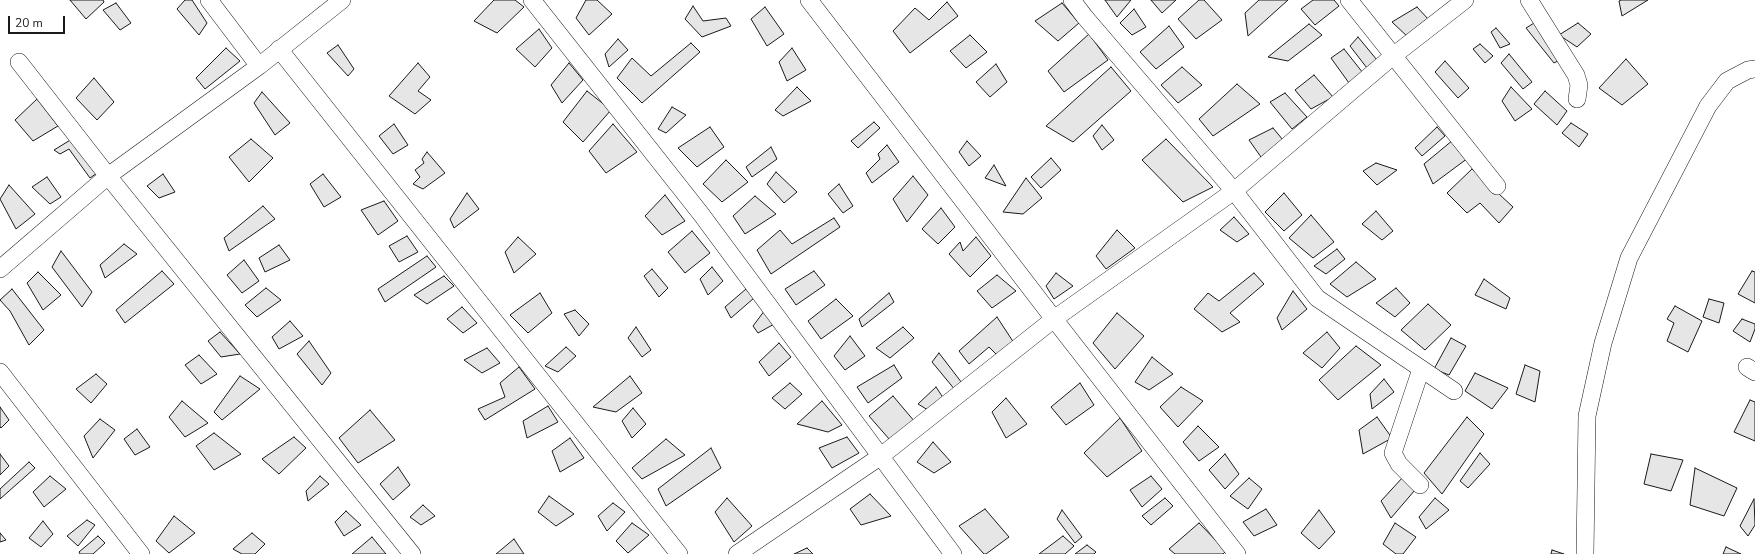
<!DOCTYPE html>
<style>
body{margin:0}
#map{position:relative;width:1755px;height:554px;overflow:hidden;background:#fff;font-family:"Nunito Sans",sans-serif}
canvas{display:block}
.scale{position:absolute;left:8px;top:16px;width:57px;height:18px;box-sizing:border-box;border:2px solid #1a1a1a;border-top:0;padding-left:5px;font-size:12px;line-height:14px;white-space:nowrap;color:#1a1a1a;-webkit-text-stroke:3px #fff;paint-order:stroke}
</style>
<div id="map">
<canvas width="1755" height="554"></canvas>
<div class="scale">20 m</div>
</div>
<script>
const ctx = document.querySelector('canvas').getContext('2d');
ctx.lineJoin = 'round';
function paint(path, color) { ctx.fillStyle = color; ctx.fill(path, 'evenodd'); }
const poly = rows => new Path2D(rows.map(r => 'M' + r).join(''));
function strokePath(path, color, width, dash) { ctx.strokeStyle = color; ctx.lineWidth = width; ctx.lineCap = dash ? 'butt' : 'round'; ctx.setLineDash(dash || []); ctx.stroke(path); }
const building = poly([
 [70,0,103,0,104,2,86,19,70,0],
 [185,0,192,0,207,23,199,35,177,9,185,0],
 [494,0,515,0,524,7,497,33,474,21,494,0],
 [586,0,597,0,612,14,589,35,576,18,586,0],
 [1105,0,1131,0,1117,17,1105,0],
 [1151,0,1176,0,1162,13,1151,0],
 [1199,0,1204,0,1222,20,1196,39,1178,19,1199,0],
 [1259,0,1288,0,1248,36,1245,13,1259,0],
 [1313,0,1334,0,1339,6,1315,25,1301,9,1313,0],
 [1621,0,1648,0,1622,16,1619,1,1621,0],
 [947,2,958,16,910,53,893,31,915,8,929,20,947,2],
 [116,3,131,23,120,30,103,10,116,3],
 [1062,3,1079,23,1058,41,1035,21,1062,3],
 [693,6,703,21,726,18,731,26,702,37,685,19,693,6],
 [765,7,784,34,767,46,751,19,765,7],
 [1417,7,1429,20,1409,38,1392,22,1417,7],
 [1134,9,1146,27,1132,35,1120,23,1134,9],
 [1539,20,1565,57,1554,63,1526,28,1539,20],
 [1578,23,1591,34,1577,47,1559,35,1578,23],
 [1309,24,1322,35,1288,61,1268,57,1309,24],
 [1169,26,1184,47,1156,69,1140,52,1169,26],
 [1496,28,1510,44,1500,48,1491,32,1496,28],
 [539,29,552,48,535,67,516,49,539,29],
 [1089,34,1108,60,1064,92,1048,71,1089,34],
 [970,35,987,52,966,68,950,51,970,35],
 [1358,37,1377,60,1367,68,1350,46,1358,37],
 [618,39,628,50,609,67,605,54,618,39],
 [691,43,700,52,642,103,617,78,632,58,651,76,691,43],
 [1480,44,1493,56,1485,63,1473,49,1480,44],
 [338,45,354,69,348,76,327,53,338,45],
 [226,48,240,61,205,89,196,78,226,48],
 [792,48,806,70,787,81,779,62,792,48],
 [1344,49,1363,73,1349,83,1331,58,1344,49],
 [1509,54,1532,82,1523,89,1501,63,1509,54],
 [1626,59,1648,84,1622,105,1599,88,1626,59],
 [1445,61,1469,88,1458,98,1435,72,1445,61],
 [418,63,430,77,418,91,431,100,415,114,389,96,418,63],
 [569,63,583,80,562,103,551,85,569,63],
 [996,64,1007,82,990,97,976,82,996,64],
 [1111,67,1131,91,1073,142,1046,126,1111,67],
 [1182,67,1202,85,1178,103,1161,85,1182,67],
 [1314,75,1333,97,1311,109,1295,90,1314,75],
 [94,78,114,102,97,120,76,98,94,78],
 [1237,84,1260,104,1213,136,1199,119,1237,84],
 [797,87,811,101,783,116,775,110,797,87],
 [1511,87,1532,109,1515,121,1502,101,1511,87],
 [587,91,611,110,583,142,563,122,587,91],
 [1545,91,1567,111,1557,125,1534,104,1545,91],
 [262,92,290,123,275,135,254,103,262,92],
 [1285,93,1307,117,1292,129,1270,102,1285,93],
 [37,99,58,126,33,141,15,120,37,99],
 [672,107,686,115,666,133,658,129,672,107],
 [874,122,880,128,858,148,851,141,874,122],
 [1571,123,1588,134,1579,147,1562,133,1571,123],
 [394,124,408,145,393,154,379,136,394,124],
 [613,124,637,152,606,173,589,151,613,124],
 [1102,125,1114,140,1102,150,1093,136,1102,125],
 [710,127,724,147,697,167,678,148,710,127],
 [1437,127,1445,136,1422,156,1415,148,1437,127],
 [1273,128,1283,140,1261,157,1249,140,1273,128],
 [72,139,97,173,90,178,69,149,60,154,54,150,72,139],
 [251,139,273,158,249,182,229,157,251,139],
 [1166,139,1213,187,1183,202,1142,160,1166,139],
 [1453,140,1468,158,1433,184,1424,164,1453,140],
 [967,141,981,156,969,166,959,152,967,141],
 [887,145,899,162,872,183,866,173,880,159,878,154,887,145],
 [771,147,777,159,752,177,746,167,771,147],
 [427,152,445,173,423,189,413,184,420,177,415,170,424,163,422,159,427,152],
 [1051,158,1061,170,1041,188,1031,177,1051,158],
 [726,160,748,182,722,202,703,184,726,160],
 [1376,163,1397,170,1377,185,1363,171,1376,163],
 [994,165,1006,186,985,178,994,165],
 [1472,169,1513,207,1499,223,1480,203,1467,213,1447,193,1472,169],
 [776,172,797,192,784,203,767,184,776,172],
 [163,174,175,192,159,198,147,186,163,174],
 [323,174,341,197,324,207,310,184,323,174],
 [913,176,928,195,907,222,893,199,913,176],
 [47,177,61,197,50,204,32,187,47,177],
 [1026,178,1042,198,1023,214,1003,212,1026,178],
 [839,184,853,206,843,213,828,194,839,184],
 [9,185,35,214,16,229,0,199,9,185],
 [467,193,479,209,454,228,450,219,467,193],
 [1284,193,1302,215,1284,231,1265,212,1284,193],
 [665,195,685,221,662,235,645,216,665,195],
 [755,196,776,214,745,234,733,216,755,196],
 [384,201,398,221,378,235,361,210,384,201],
 [263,206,275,219,229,251,224,238,263,206],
 [941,208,955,227,938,244,922,229,941,208],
 [1376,211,1393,231,1382,240,1362,224,1376,211],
 [1311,215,1334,242,1313,258,1289,238,1311,215],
 [1234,217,1249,234,1237,242,1220,230,1234,217],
 [834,218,840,227,771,274,757,250,780,230,792,244,834,218],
 [1117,230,1135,248,1106,269,1096,256,1117,230],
 [692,231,710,253,685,273,668,252,692,231],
 [407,236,418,252,399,262,389,246,407,236],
 [518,237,536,254,514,273,505,252,518,237],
 [976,237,991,256,970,277,949,254,960,242,963,251,976,237],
 [124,244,137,254,105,278,100,265,124,244],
 [279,245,290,260,265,272,259,258,279,245],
 [1337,249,1345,259,1326,274,1314,266,1337,249],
 [61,251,92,292,82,307,52,267,61,251],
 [427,256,436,267,385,302,378,289,427,256],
 [244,260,259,281,242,293,227,275,244,260],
 [1356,262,1376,279,1347,297,1330,284,1356,262],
 [712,267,723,281,708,295,700,279,712,267],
 [652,269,668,288,659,297,644,276,652,269],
 [162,271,174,284,125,323,116,310,162,271],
 [814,271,825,285,796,305,785,289,814,271],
 [1752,271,1755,272,1755,303,1738,294,1752,271],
 [38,272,61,295,43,310,27,283,38,272],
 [1056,273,1073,286,1054,299,1046,286,1056,273],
 [1254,273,1264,284,1230,313,1240,322,1222,332,1194,309,1208,293,1219,301,1254,273],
 [997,275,1016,291,992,308,977,291,997,275],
 [444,276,454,286,427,304,414,295,444,276],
 [1484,279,1510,298,1506,309,1475,295,1484,279],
 [266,288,281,300,257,317,245,305,266,288],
 [1396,288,1410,303,1395,317,1376,303,1396,288],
 [12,289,44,330,29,345,10,311,0,300,12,289],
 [746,289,754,298,731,318,725,307,746,289],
 [1293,291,1307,309,1282,330,1277,318,1293,291],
 [540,293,552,313,528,333,510,315,540,293],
 [889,293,894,302,862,327,859,319,889,293],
 [836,299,853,316,821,339,808,321,836,299],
 [1709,299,1724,303,1719,323,1703,317,1709,299],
 [1428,304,1451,325,1425,350,1401,330,1428,304],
 [1675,306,1702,321,1688,352,1667,341,1674,323,1667,319,1675,306],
 [462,307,477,323,463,333,447,319,462,307],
 [575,310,589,324,579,336,564,314,575,310],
 [765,310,776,323,758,333,753,326,765,310],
 [1117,313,1144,336,1115,369,1093,343,1117,313],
 [997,317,1014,343,998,356,989,347,969,364,959,351,997,317],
 [1742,319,1755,324,1755,329,1750,342,1733,331,1742,319],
 [290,321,303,336,279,349,272,337,290,321],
 [636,327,651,350,642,357,628,338,636,327],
 [903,327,914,338,890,358,876,348,903,327],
 [220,332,240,354,221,357,208,341,220,332],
 [1327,332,1340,348,1322,368,1303,353,1327,332],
 [850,336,865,356,845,370,834,356,850,336],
 [1451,338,1466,346,1449,375,1434,369,1451,338],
 [309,341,331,373,322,385,297,354,309,341],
 [779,343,791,357,769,376,759,362,779,343],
 [1356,346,1381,365,1338,400,1319,380,1356,346],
 [566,347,576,356,558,372,545,366,566,347],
 [487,348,500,363,482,373,464,360,487,348],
 [939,353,962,383,956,391,932,362,939,353],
 [199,355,217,374,201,384,185,365,199,355],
 [1152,357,1173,374,1149,390,1135,382,1152,357],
 [894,365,902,378,868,403,857,387,894,365],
 [1525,365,1540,371,1535,402,1516,394,1525,365],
 [519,367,535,389,485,420,478,409,505,397,500,383,519,367],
 [1475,373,1508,388,1492,409,1465,391,1475,373],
 [96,374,107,384,91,403,76,389,96,374],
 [240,376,260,389,222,420,214,412,240,376],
 [630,376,642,393,616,412,593,407,630,376],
 [1384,379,1394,392,1372,409,1370,394,1384,379],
 [790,383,802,394,785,409,772,398,790,383],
 [1080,383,1094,405,1066,425,1051,407,1080,383],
 [936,387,944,399,928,410,918,404,936,387],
 [1181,387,1203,401,1178,427,1160,407,1181,387],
 [893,396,915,422,890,440,869,416,893,396],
 [1006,398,1027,424,1006,438,992,412,1006,398],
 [1750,400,1755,402,1755,441,1734,432,1750,400],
 [182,401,208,423,185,437,169,417,182,401],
 [822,401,842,425,828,432,797,424,822,401],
 [548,406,558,422,527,438,523,421,548,406],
 [0,407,9,420,1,428,0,427,0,407],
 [633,408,646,424,632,438,622,421,633,408],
 [370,410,395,440,358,463,339,438,370,410],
 [1377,417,1392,438,1363,454,1359,430,1377,417],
 [1467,417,1484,434,1442,494,1424,473,1467,417],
 [1120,418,1142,451,1107,477,1084,453,1120,418],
 [100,419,115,430,93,458,84,436,100,419],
 [1198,426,1219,447,1199,461,1183,442,1198,426],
 [137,429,150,447,135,455,124,439,137,429],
 [214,433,241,454,214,470,196,446,214,433],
 [294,437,306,448,279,474,262,459,294,437],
 [847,437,859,453,832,468,819,448,847,437],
 [570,438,584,458,560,472,552,451,570,438],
 [666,439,685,455,642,479,632,468,666,439],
 [933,442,951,462,934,473,917,462,933,442],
 [711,448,721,468,666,506,658,489,711,448],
 [1480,453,1490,464,1468,488,1460,481,1480,453],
 [0,454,9,466,0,475,0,454],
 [1225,454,1239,474,1225,489,1209,470,1225,454],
 [1651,454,1683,460,1671,491,1644,484,1651,454],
 [29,462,35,468,0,499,0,489,29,462],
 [398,467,410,485,393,500,380,484,398,467],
 [1695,468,1737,488,1724,516,1690,505,1695,468],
 [50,476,66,489,44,507,33,492,50,476],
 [320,476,329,484,308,501,306,491,320,476],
 [1151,476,1162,489,1142,507,1130,490,1151,476],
 [1403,477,1415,490,1391,518,1381,501,1403,477],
 [1249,478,1262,489,1248,509,1230,496,1249,478],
 [870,494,891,516,861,525,850,509,870,494],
 [549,496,574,514,556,526,538,512,549,496],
 [727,498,752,526,734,542,715,512,727,498],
 [1165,498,1173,506,1151,525,1142,516,1165,498],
 [1435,498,1449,510,1426,529,1419,517,1435,498],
 [1754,499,1755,525,1748,536,1740,526,1754,499],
 [613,503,625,512,607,531,598,516,613,503],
 [423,505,435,516,421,525,410,517,423,505],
 [985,509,1009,537,986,554,984,554,959,526,985,509],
 [1266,509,1277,525,1254,536,1243,522,1266,509],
 [1062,510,1082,537,1075,543,1057,519,1062,510],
 [1319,510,1335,532,1319,549,1301,533,1319,510],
 [346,511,361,525,344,536,335,522,346,511],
 [174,516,195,533,169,553,156,541,174,516],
 [87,520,95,525,78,546,67,536,87,520],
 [43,521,53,534,41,547,29,538,43,521],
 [632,523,649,535,628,553,616,541,632,523],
 [1199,523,1226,551,1223,554,1175,554,1169,549,1199,523],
 [1395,523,1416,537,1403,554,1396,554,1383,544,1395,523],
 [0,533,6,540,0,542,0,533],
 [252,533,265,544,255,554,242,554,233,549,252,533],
 [98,536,105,543,93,554,80,554,79,552,98,536],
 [1063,536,1074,546,1065,554,1039,554,1063,536],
 [372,537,386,554,352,554,372,537],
 [514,539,524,554,496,554,514,539],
 [1087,545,1096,552,1094,554,1075,554,1087,545],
 [1726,547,1741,554,1723,554,1726,547],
 [807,548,813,554,794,554,807,548],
 [1552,550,1564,554,1551,554,1552,550]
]);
paint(building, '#e6e6e6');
strokePath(building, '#1a1a1a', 1);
const street = poly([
 [209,0,259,66],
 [532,0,701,214,953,554],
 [809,0,1054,319,1237,554],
 [1072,0,1084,16,1234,191,1317,298,1454,391],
 [1349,0,1497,186],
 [1529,0,1576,75,1579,85,1577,99],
 [279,49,679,554],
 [19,62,108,176,412,554],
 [0,269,108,176,259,66,342,0],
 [1747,367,1755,372],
 [0,372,141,554],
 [1420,485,1399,464,1393,453,1421,369],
 [737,554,881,456,1054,319,1234,191,1393,56,1465,0],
 [1585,554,1587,416,1603,343,1629,258,1708,106,1727,81,1748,70,1755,69]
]);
strokePath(street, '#1a1a1a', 18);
strokePath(street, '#fff', 17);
</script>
